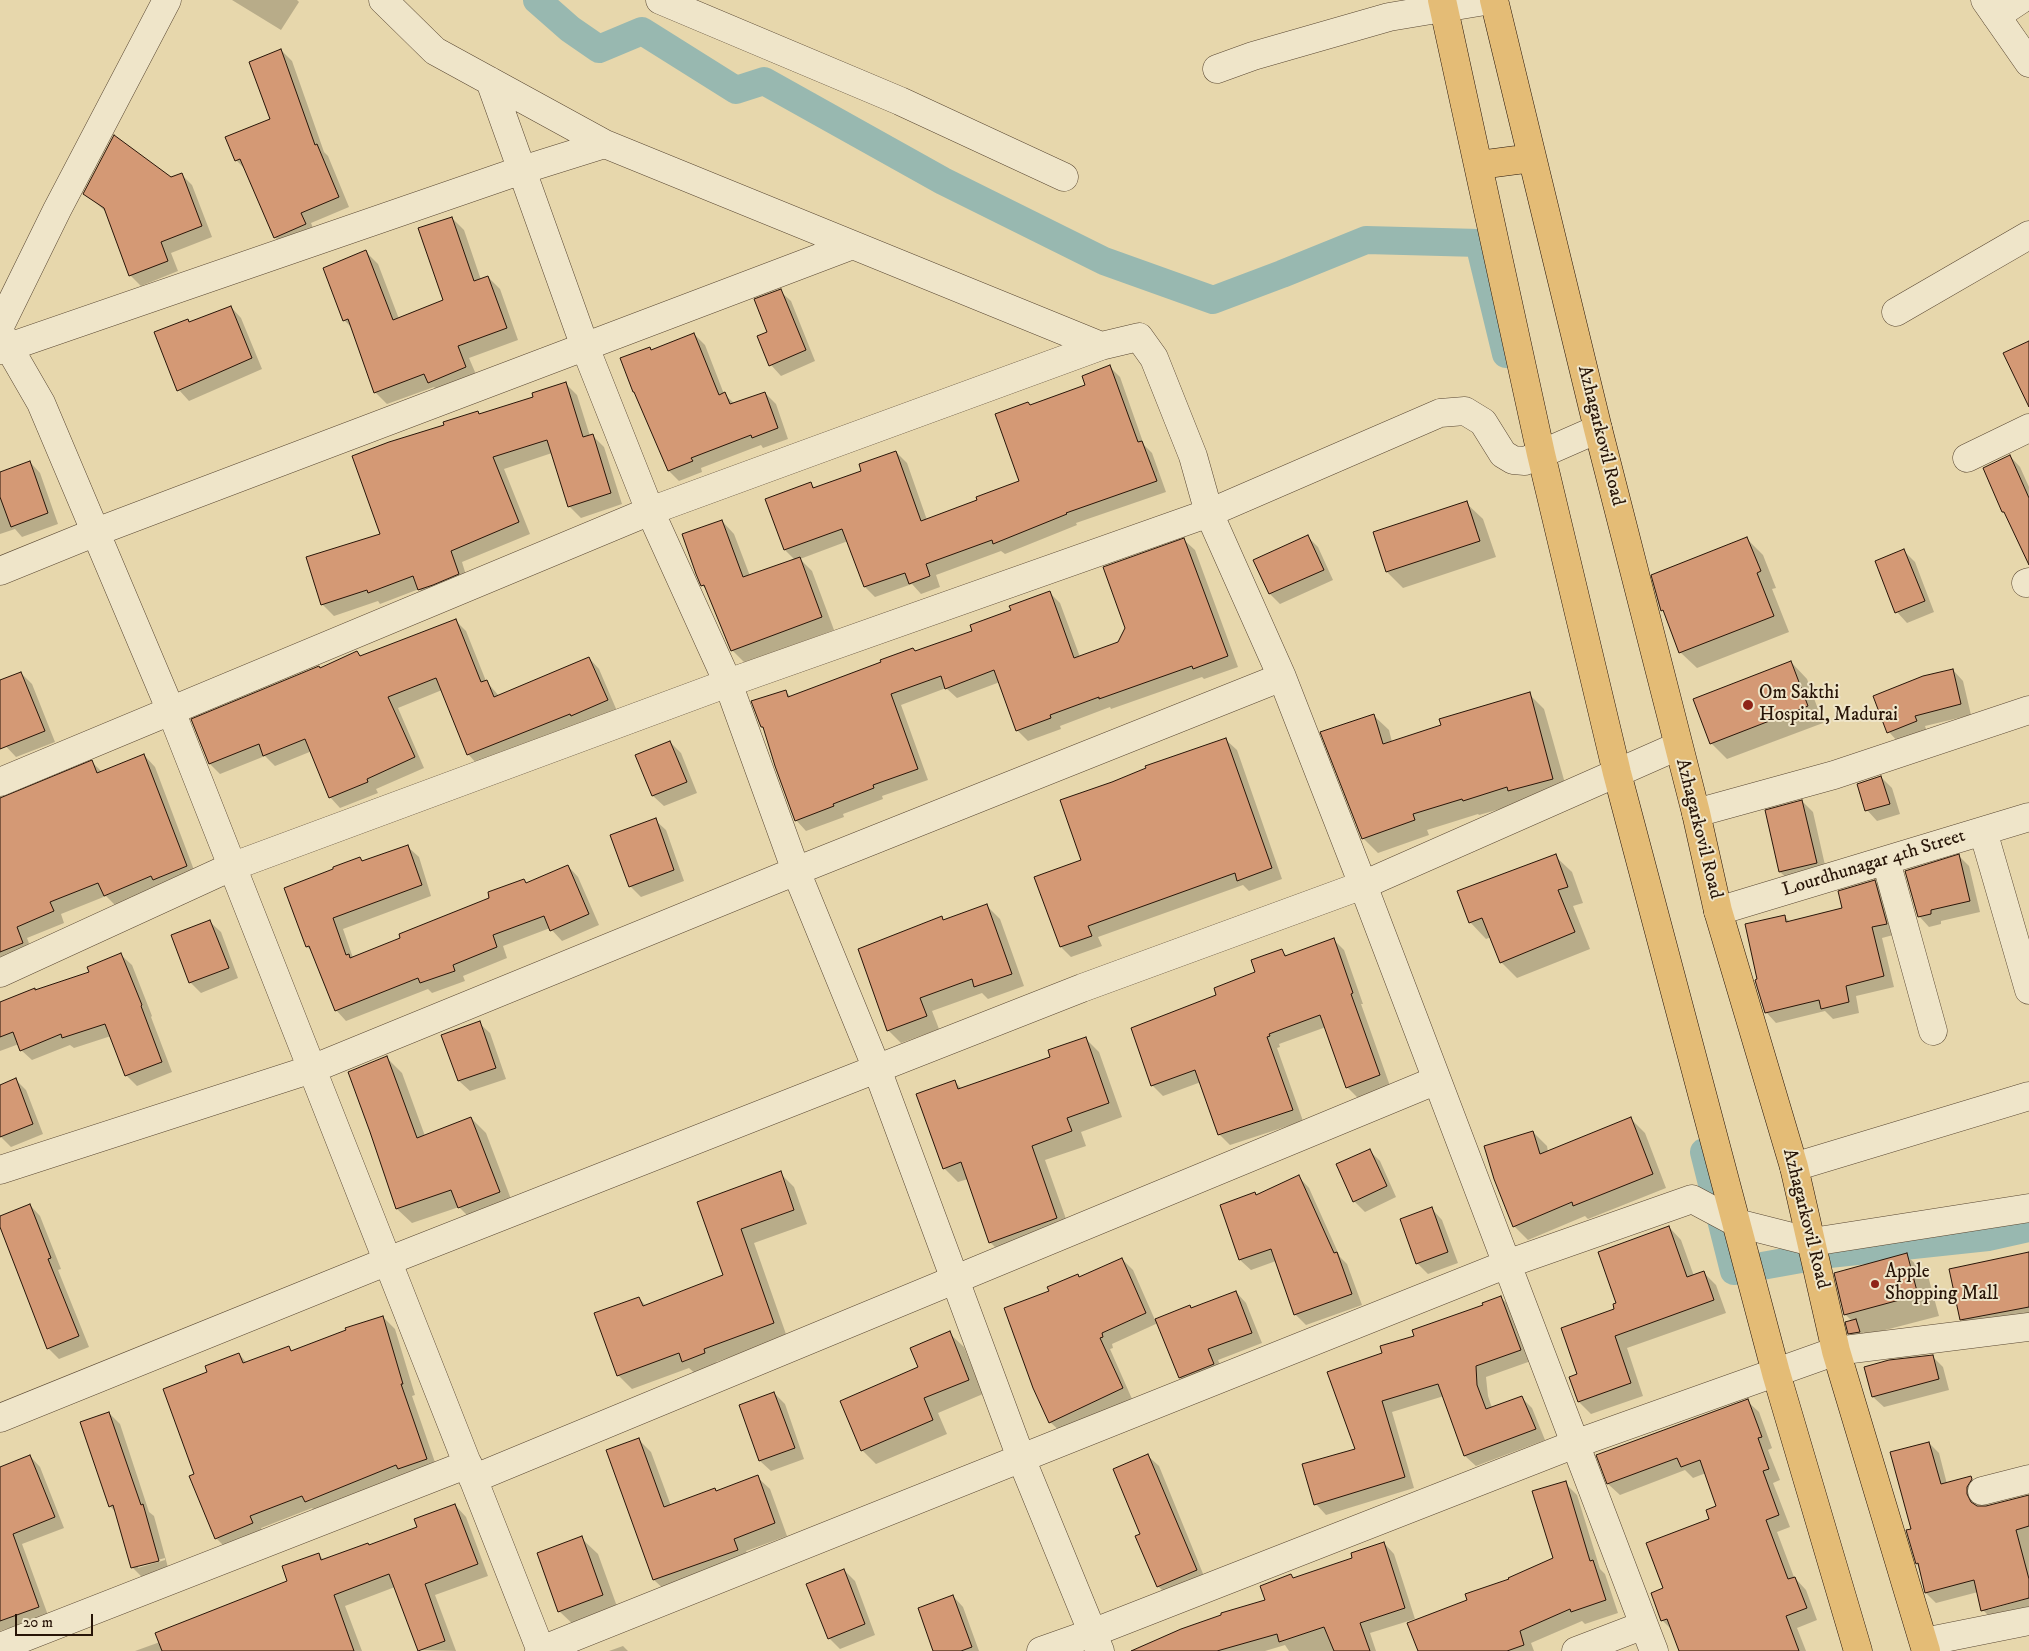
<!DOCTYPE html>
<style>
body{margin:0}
#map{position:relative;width:2029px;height:1651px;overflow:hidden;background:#e7d7ac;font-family:"IM FELL DW Pica",serif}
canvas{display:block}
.scale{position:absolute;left:15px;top:1614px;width:78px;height:22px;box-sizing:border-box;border:2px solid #281508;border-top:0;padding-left:6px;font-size:15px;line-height:18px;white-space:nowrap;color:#281508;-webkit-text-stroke:4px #efe5c9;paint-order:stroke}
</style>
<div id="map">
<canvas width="2029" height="1651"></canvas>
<div class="scale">20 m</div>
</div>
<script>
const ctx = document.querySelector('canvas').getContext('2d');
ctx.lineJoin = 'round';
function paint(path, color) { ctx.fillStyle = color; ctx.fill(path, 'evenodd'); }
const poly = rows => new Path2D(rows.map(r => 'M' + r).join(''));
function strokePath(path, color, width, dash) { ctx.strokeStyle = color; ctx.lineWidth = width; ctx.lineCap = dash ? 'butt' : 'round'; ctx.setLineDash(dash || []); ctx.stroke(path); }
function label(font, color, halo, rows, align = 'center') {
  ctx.font = font + ' "IM FELL DW Pica",serif'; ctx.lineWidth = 4; ctx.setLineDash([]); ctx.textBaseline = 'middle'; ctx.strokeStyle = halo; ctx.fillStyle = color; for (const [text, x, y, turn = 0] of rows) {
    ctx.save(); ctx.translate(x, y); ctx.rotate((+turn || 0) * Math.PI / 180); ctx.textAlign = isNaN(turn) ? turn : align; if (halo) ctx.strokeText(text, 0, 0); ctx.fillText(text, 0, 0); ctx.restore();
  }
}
paint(poly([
 [232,0,297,0,299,2,281,30],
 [281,50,292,61,324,152,328,156,349,207,311,223,316,235,285,248,275,237,247,171,236,160,272,120],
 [181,174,192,185,212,237,171,253,178,271,141,286,130,275,106,212,85,193,171,178],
 [452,218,464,230,481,280,488,277,500,289,518,340,469,358,478,379,441,394,434,387,387,404,375,392,352,328,344,320,366,252,378,264,399,319,444,301],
 [780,291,791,301,815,361,781,376,771,365,769,332],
 [231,307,241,318,262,369,189,401,179,390,188,321,190,323],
 [694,334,705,345,724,394,735,404,765,393,776,404,788,439,763,448,761,445,701,468,702,472,679,481,669,471,637,395,650,348,652,350],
 [1110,367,1120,377,1144,445,1152,453,1166,492,1076,523,1077,525,1005,554,1001,551,936,575,940,587,921,594,912,584,875,597,865,587,848,541,800,559,812,571,834,630,745,663,732,650,708,591,702,585,722,521,734,534,750,576,795,560,785,550,811,484,816,489,863,471,896,452,907,463,927,520,1021,482,1031,406,1087,386],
 [566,384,577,395,590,436,592,435,604,447,622,504,581,518,569,506,552,453,504,469,530,534,462,562,469,585,430,600,419,589,380,604,378,601,334,616,322,604,382,535,446,426,478,412,480,415,535,398],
 [2010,456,2020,467,2029,487,2029,562,2007,515,2003,512],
 [30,462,40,473,58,524,22,537,15,529,0,534,0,473],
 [1466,503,1483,519,1496,557,1403,588,1387,572],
 [1308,537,1318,547,1333,580,1280,604,1270,594],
 [1747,539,1763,555,1776,588,1772,589,1789,632,1697,668,1680,652,1666,614,1662,610],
 [1184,540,1195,550,1238,667,1204,679,1202,677,1111,709,1110,707,1060,726,1061,729,1028,741,1017,730,1000,682,957,698,946,688,901,705,928,780,882,796,883,799,843,814,844,817,806,831,796,820,766,731,762,727,786,692,791,697,974,631,1049,592,1060,603,1080,657,1119,643],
 [1904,551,1915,562,1934,612,1907,623,1897,612],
 [456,621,466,631,486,681,499,696,589,658,599,669,617,711,478,765,468,754,442,690,398,708,424,768,376,789,378,793,340,808,330,797,312,751,275,766,265,756,220,774,210,764,321,669,357,653,362,657],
 [1791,662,1807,679,1823,723,1727,759,1711,743],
 [1953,670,1963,681,1971,715,1925,726,1927,732,1899,743,1889,732,1875,697],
 [21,673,32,684,55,742,16,757,0,740,0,681],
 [1529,694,1544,709,1568,794,1521,803,1479,815,1478,814,1427,830,1429,835,1378,853,1363,838,1373,715,1389,730,1392,742,1442,726],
 [1226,740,1237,750,1282,879,1249,891,1243,885,1098,937,1102,946,1071,957,1061,947,1083,861],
 [670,742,681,753,697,793,664,806,653,796,637,756],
 [144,755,155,767,197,878,116,906,106,896,61,914,64,923,27,938,33,954,0,968,0,800,92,762,102,772],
 [1881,777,1892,788,1900,814,1877,821,1867,810],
 [1802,801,1813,812,1827,874,1791,882,1780,872,1767,811],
 [655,820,666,830,684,881,641,897,630,886],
 [408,847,419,857,431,896,343,929,353,958,402,939,491,899,524,880,527,884,568,866,578,877,599,925,562,941,550,928,503,946,507,958,463,976,465,981,432,993,428,989,346,1021,336,1010,313,952,307,947,360,858,364,862],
 [1555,856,1572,872,1583,903,1573,906,1590,949,1517,978,1501,962,1491,937,1486,939,1470,922],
 [1959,856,1969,866,1980,912,1941,921,1941,924,1929,927,1919,916],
 [1875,881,1885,892,1897,934,1882,938,1894,987,1856,996,1859,1013,1833,1019,1825,1011,1776,1023,1766,1012,1784,916,1790,922,1843,909],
 [987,906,1000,919,1024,986,988,999,982,993,932,1011,939,1029,901,1043,888,1030,942,918,945,921],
 [210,922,221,932,238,978,201,993,190,982],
 [1334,940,1344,950,1363,1004,1361,1004,1390,1086,1358,1098,1347,1087,1326,1027,1279,1044,1280,1047,1277,1048,1303,1121,1230,1145,1219,1134,1201,1082,1163,1096,1152,1085,1218,995,1256,973,1282,951,1287,956],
 [121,955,132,965,152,1016,151,1017,172,1072,137,1086,127,1076,111,1036,74,1048,70,1045,32,1060,21,1050,19,1044,0,1051,0,1003,90,973],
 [479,1023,490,1033,506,1079,470,1091,459,1081],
 [1085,1038,1099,1052,1122,1117,1081,1132,1086,1146,1045,1160,1071,1233,1005,1257,990,1242,968,1179,958,1182,944,1168,954,1081,962,1089,1051,1057],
 [387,1058,402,1073,425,1136,471,1118,486,1133,514,1207,474,1222,459,1207,412,1223,397,1209,349,1072],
 [16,1080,26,1090,43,1134,11,1147,0,1136,0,1086],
 [1631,1119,1645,1133,1666,1188,1588,1219,1585,1216,1528,1240,1514,1226,1533,1132,1547,1146,1548,1152],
 [1369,1150,1380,1161,1396,1197,1365,1212,1354,1201],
 [780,1173,794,1187,807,1224,754,1243,787,1337,716,1362,718,1367,697,1375,689,1368,632,1389,618,1375,639,1298,646,1306,724,1276,698,1202],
 [1299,1177,1309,1188,1340,1257,1347,1264,1362,1305,1306,1325,1295,1314,1276,1261,1251,1270,1240,1260,1222,1205,1255,1193,1257,1196],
 [30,1205,40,1216,61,1269,58,1270,89,1347,59,1359,48,1348,0,1224,0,1217],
 [1432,1209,1442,1220,1458,1263,1428,1274,1417,1263],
 [1669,1227,1681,1240,1694,1276,1704,1273,1716,1285,1726,1313,1627,1348,1643,1396,1591,1414,1579,1402,1579,1374,1618,1304],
 [2029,1252,2029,1321,1971,1329,1961,1319],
 [1906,1255,1928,1276,1939,1316,1866,1335,1863,1332,1864,1337,1854,1338,1849,1333,1852,1321,1845,1314],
 [1122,1259,1133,1270,1155,1320,1190,1306,1192,1308,1236,1292,1246,1303,1262,1343,1218,1360,1224,1375,1190,1388,1180,1378,1158,1323,1112,1344,1113,1348,1110,1349,1132,1399,1061,1432,1050,1422,1050,1291,1078,1276,1080,1278],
 [1501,1298,1512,1308,1531,1361,1486,1377,1488,1396,1492,1408,1522,1398,1532,1408,1545,1440,1476,1466,1465,1456,1444,1396,1392,1412,1414,1488,1326,1515,1316,1504,1356,1450,1383,1353],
 [383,1317,395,1329,415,1395,412,1396,438,1471,318,1514,312,1508,261,1528,264,1535,228,1550,216,1538,195,1475,209,1373,239,1354,247,1363,288,1348,293,1352],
 [949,1333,964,1347,983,1394,938,1413,947,1434,876,1464,862,1450,920,1368],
 [1932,1356,1943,1367,1949,1390,1884,1407,1873,1397],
 [774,1393,785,1404,804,1459,771,1471,760,1461,740,1406],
 [1747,1401,1759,1412,1772,1448,1768,1450,1780,1480,1773,1483,1790,1527,1777,1532,1794,1577,1806,1590,1817,1620,1797,1628,1806,1651,1680,1651,1673,1631,1663,1621,1653,1593,1664,1589,1718,1507,1706,1473,1693,1478,1685,1470,1620,1495,1608,1484,1598,1456],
 [109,1413,120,1424,149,1512,154,1516,169,1571,143,1578,133,1568,117,1514,110,1506],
 [165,1558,165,1560,138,1568,138,1565],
 [639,1440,651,1452,671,1506,715,1489,717,1492,757,1477,770,1489,787,1536,746,1551,750,1563,667,1592,654,1580,608,1451],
 [1929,1443,1939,1453,1947,1484,1971,1478,1981,1488,1976,1498,1977,1507,1986,1507,2029,1496,2029,1596,1988,1608,1988,1610,2029,1598,2029,1610,1993,1620,1983,1610,1978,1592,1936,1603,1926,1593,1917,1563,1913,1530],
 [30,1456,40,1467,64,1528,22,1544,49,1618,12,1631,9,1628,0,1631,0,1469],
 [1148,1456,1159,1466,1206,1581,1169,1597,1158,1586,1141,1534],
 [1565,1483,1577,1495,1600,1569,1605,1574,1618,1613,1585,1624,1582,1621,1531,1643,1534,1651,1419,1651,1469,1600,1555,1559],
 [455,1505,466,1517,488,1576,435,1595,456,1651,419,1650,395,1587,345,1606,362,1651,135,1651,160,1642,288,1581,318,1554,324,1560,370,1546,418,1528],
 [581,1538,598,1554,619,1612,576,1627,559,1611],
 [1384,1543,1394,1554,1415,1619,1370,1633,1376,1651,1289,1651,1285,1645,1265,1651,1139,1651,1266,1601,1291,1576,1294,1579,1354,1559],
 [844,1570,855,1581,875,1635,840,1649,829,1638],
 [953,1596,963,1607,979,1651,935,1651],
 [623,1646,628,1651,609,1651]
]), '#0003');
strokePath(poly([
 [537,0,570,29,599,49,642,31,736,90,764,81,943,181,1104,261,1213,300,1282,274,1366,240,1479,243,1506,354],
 [1704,1152,1734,1271,1829,1254,1988,1237,2029,1228]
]), '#98b8b0', 28);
const building = poly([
 [281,49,315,145,317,144,339,197,301,213,306,224,274,238,240,159,235,161,225,137,270,119,249,62,281,49],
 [114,135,171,177,182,173,202,226,161,242,168,261,129,276,104,208,83,194,114,135],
 [452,217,474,281,488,276,507,328,458,346,466,367,428,383,424,374,374,393,348,319,343,321,323,268,366,250,393,320,443,300,418,228,452,217],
 [781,289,806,350,769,366,757,336,767,332,754,299,781,289],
 [231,306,252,358,177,391,154,332,188,319,189,322,231,306],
 [694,333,719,395,725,392,730,404,765,392,778,428,752,438,751,435,691,458,693,461,668,471,634,392,633,392,620,358,650,347,651,350,694,333],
 [2029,341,2029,407,2003,353,2029,341],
 [1110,365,1138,442,1142,441,1157,481,1066,513,1067,514,993,544,992,540,926,564,930,576,909,584,905,573,864,587,842,529,784,550,765,499,811,482,813,488,861,471,859,464,896,451,921,521,977,500,976,497,1019,481,995,414,1028,402,1030,405,1085,385,1082,376,1110,365],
 [566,382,583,437,593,434,611,493,568,507,547,440,493,457,519,522,451,551,459,574,433,585,418,590,413,576,368,593,367,590,321,605,306,557,380,534,352,456,389,442,444,425,443,422,478,411,479,414,533,397,532,393,566,382],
 [2010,455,2029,498,2029,565,2004,512,2002,512,1983,468,2010,455],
 [30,461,48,513,11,527,0,497,0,472,30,461],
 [1467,501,1480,541,1386,572,1373,532,1467,501],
 [722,520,743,577,800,557,822,617,731,651,704,585,701,586,696,574,682,534,722,520],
 [1308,535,1324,570,1269,594,1253,560,1308,535],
 [1747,537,1761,571,1757,573,1774,616,1679,653,1663,610,1661,611,1651,575,1747,537],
 [1184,538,1228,656,1193,669,1192,666,1099,699,1099,697,1050,715,1051,718,1016,731,994,670,945,689,941,676,891,694,918,769,873,785,874,788,833,804,834,806,795,821,775,766,763,727,761,727,751,701,786,690,788,697,881,662,880,660,913,648,915,651,972,631,970,625,1011,610,1009,606,1050,591,1074,658,1118,642,1125,628,1103,567,1184,538],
 [1904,549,1925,601,1895,613,1875,561,1904,549],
 [456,619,481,682,487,680,494,697,589,657,608,700,571,716,570,714,467,755,436,678,388,697,415,757,367,779,368,782,329,798,305,739,263,756,259,744,209,764,191,719,319,666,320,668,357,651,360,656,456,619],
 [1791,661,1808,706,1710,744,1693,699,1791,661],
 [1953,669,1961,704,1915,716,1917,721,1887,733,1873,696,1923,676,1953,669],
 [21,672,45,731,0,749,0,680,21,672],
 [1530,692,1553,779,1508,791,1507,787,1463,801,1462,799,1413,814,1415,820,1362,839,1320,732,1374,714,1383,744,1441,725,1439,719,1530,692],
 [1226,738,1272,868,1237,881,1235,873,1088,926,1092,936,1060,947,1034,877,1081,860,1060,800,1112,782,1146,768,1145,766,1226,738],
 [670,741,687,782,652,796,635,755,670,741],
 [144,754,187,866,153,880,151,876,104,896,98,883,50,902,54,911,17,927,23,943,0,952,0,798,92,760,97,773,144,754],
 [1881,776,1890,804,1865,811,1857,784,1881,776],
 [1802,800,1817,863,1779,872,1765,810,1802,800],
 [656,818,674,870,629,887,610,835,656,818],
 [408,845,422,885,333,918,346,955,349,954,350,958,400,938,399,934,489,898,488,892,524,879,526,883,568,865,589,914,550,931,544,916,493,935,497,947,453,965,455,971,420,983,418,978,335,1011,309,946,306,947,284,888,333,869,333,867,360,857,362,861,408,845],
 [1556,854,1568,887,1558,890,1575,932,1500,963,1482,918,1469,923,1457,891,1556,854],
 [1959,854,1970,901,1931,910,1931,914,1918,917,1905,871,1959,854],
 [1875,880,1887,924,1872,927,1884,976,1846,986,1849,1002,1821,1009,1819,1000,1765,1013,1755,980,1757,979,1745,924,1785,915,1786,922,1842,908,1838,891,1875,880],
 [987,904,1012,974,974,987,972,979,920,998,927,1016,887,1031,858,949,942,916,943,920,987,904],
 [210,920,229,968,189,983,171,935,210,920],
 [1334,938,1353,993,1351,994,1380,1075,1346,1088,1320,1015,1269,1034,1270,1036,1267,1037,1293,1110,1218,1135,1195,1070,1151,1086,1131,1028,1216,995,1214,988,1255,972,1251,960,1282,949,1285,956,1334,938],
 [121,953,142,1005,141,1006,162,1062,125,1076,105,1024,62,1038,61,1034,20,1051,13,1032,0,1037,0,1002,35,988,35,990,89,972,87,967,121,953],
 [480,1021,496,1068,458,1081,441,1035,480,1021],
 [1086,1037,1109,1103,1067,1118,1072,1131,1032,1146,1057,1218,989,1243,961,1162,943,1169,916,1094,955,1080,958,1089,1050,1057,1048,1050,1086,1037],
 [387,1056,417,1138,471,1117,500,1192,458,1208,451,1190,396,1209,370,1132,348,1072,387,1056],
 [16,1078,33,1124,0,1137,0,1085,16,1078],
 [1631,1117,1653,1174,1573,1206,1572,1202,1513,1227,1494,1179,1484,1146,1533,1131,1540,1154,1631,1117],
 [1370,1149,1387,1186,1353,1202,1336,1164,1370,1149],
 [781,1171,794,1210,741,1229,774,1323,704,1349,705,1353,682,1362,679,1353,617,1376,594,1313,639,1297,643,1306,723,1275,697,1202,781,1171],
 [1299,1175,1334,1253,1337,1252,1352,1294,1294,1315,1271,1249,1239,1260,1220,1205,1255,1192,1256,1195,1299,1175],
 [30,1204,51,1258,48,1259,79,1336,47,1349,0,1227,0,1216,30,1204],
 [1432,1207,1448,1252,1416,1264,1400,1219,1432,1207],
 [1669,1226,1687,1277,1704,1271,1714,1300,1615,1336,1631,1383,1578,1402,1569,1377,1577,1374,1561,1328,1614,1309,1613,1304,1616,1303,1598,1252,1669,1226],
 [2029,1252,2029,1307,1960,1320,1949,1269,2029,1252],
 [1907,1253,1918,1295,1844,1315,1834,1273,1907,1253],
 [1122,1258,1146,1313,1102,1333,1103,1337,1100,1338,1123,1388,1049,1423,1033,1388,1004,1308,1049,1291,1047,1287,1078,1274,1079,1277,1122,1258],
 [1236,1291,1252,1333,1208,1349,1214,1364,1179,1378,1155,1319,1190,1305,1191,1308,1236,1291],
 [1501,1296,1521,1350,1476,1366,1477,1385,1486,1409,1522,1396,1536,1429,1464,1456,1438,1384,1382,1401,1405,1477,1314,1505,1302,1464,1355,1449,1327,1372,1382,1353,1380,1346,1414,1336,1412,1330,1483,1305,1482,1303,1501,1296],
 [383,1316,403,1384,401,1384,427,1459,398,1469,396,1465,305,1502,302,1496,250,1516,253,1523,215,1539,189,1476,194,1474,163,1389,207,1372,205,1366,239,1353,243,1363,289,1346,291,1351,346,1330,345,1328,383,1316],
 [1856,1319,1860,1332,1848,1334,1845,1322,1856,1319],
 [950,1331,969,1380,924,1398,933,1420,861,1451,840,1401,918,1367,910,1348,950,1331],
 [1933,1355,1939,1379,1872,1397,1864,1367,1889,1360,1933,1355],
 [774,1392,795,1448,759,1461,739,1405,774,1392],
 [1748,1399,1762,1437,1758,1438,1769,1469,1763,1471,1779,1515,1766,1520,1788,1579,1795,1577,1807,1608,1786,1616,1799,1651,1679,1651,1667,1619,1661,1621,1651,1593,1663,1588,1646,1543,1709,1519,1706,1510,1716,1506,1700,1460,1681,1467,1677,1458,1607,1484,1596,1455,1748,1399],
 [109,1412,141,1505,143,1504,159,1561,131,1568,113,1505,109,1507,80,1422,109,1412],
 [639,1438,664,1507,715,1488,716,1491,758,1475,775,1523,734,1539,738,1550,653,1580,606,1450,639,1438],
 [1929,1442,1941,1484,1971,1476,1972,1479,1967,1487,1967,1494,1971,1502,1977,1506,1986,1506,2029,1495,2029,1526,2016,1530,2029,1579,2029,1598,1981,1611,1974,1580,1925,1593,1918,1563,1916,1564,1906,1530,1911,1529,1890,1452,1929,1442],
 [1148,1454,1197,1570,1157,1587,1135,1536,1140,1534,1113,1469,1148,1454],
 [30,1455,55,1517,13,1534,39,1607,0,1621,0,1467,30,1455],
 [1566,1481,1590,1561,1593,1560,1606,1600,1571,1612,1570,1609,1520,1631,1524,1645,1507,1651,1418,1651,1407,1623,1467,1600,1465,1594,1509,1579,1508,1578,1553,1558,1532,1491,1566,1481],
 [455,1504,478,1564,425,1584,445,1641,418,1651,389,1574,334,1595,354,1651,162,1651,155,1633,287,1581,282,1566,319,1553,321,1560,368,1543,369,1545,417,1527,414,1519,455,1504],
 [582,1536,603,1595,558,1612,537,1553,582,1536],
 [1384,1542,1405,1608,1360,1623,1370,1651,1334,1651,1324,1627,1279,1642,1277,1634,1217,1651,1131,1651,1181,1629,1221,1615,1221,1613,1265,1600,1260,1586,1291,1574,1293,1578,1352,1558,1351,1553,1384,1542],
 [844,1569,865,1624,828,1639,806,1584,844,1569],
 [953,1595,972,1647,961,1651,933,1651,918,1608,953,1595]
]);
paint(building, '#d49975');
strokePath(building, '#281508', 1);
const minor = poly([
 [660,0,900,101,1064,177],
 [1985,0,2029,63],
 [1996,16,2020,0],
 [1217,69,1253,56,1389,17,1491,0],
 [490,81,585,347,650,511,728,683,796,871,877,1069,1021,1458,1100,1651],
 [1896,312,2029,235],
 [0,326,57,210,167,0],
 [0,332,41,403,171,711,541,1651],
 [1101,346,1139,337,1154,358,1193,456,1209,513,1282,677,1363,885,1644,1625,1576,1651],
 [0,350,522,170,605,144],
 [1967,458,2029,428],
 [0,571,96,532,853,245],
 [2026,583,2029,582],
 [0,782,650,511,1101,346,605,144,435,51,383,0],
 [1696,813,1834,775,2029,710],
 [1983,831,2029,990],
 [1886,861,1933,1031],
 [1718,911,2029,817],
 [0,973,231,867,728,683,1209,513,1440,413,1465,411,1483,422,1503,454,1513,460,1525,461,1598,429],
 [1794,1167,2029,1096],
 [0,1170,312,1069,796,871,1282,677],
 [0,1418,388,1261,1082,988,1363,885,1678,746],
 [473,1479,1437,1080],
 [1982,1491,2029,1479],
 [1644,1625,1654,1651],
 [1924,1642,2029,1621],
 [0,1647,468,1464],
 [539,1651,1507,1264,1692,1199,1737,1223,1812,1242,2029,1208],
 [1041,1651,1092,1633,1575,1444,1836,1351,2029,1327]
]);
const major = poly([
 [1442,0,1541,454,1617,773,1776,1373,1858,1651],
 [1494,0,1598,429,1696,813,1718,911,1794,1167,1836,1351,1926,1651],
 [1479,165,1532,158]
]);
strokePath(minor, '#584631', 29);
strokePath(major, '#281508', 29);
strokePath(minor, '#efe5c9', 28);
strokePath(major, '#e4bc76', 28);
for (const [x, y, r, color] of [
 [1748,705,6,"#8f2418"],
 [1875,1284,5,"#8f2418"]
]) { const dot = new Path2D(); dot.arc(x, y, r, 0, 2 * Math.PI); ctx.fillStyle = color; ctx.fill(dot); strokePath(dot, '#efe5c9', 2); }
label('19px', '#281508', '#efe5c9', [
 ["Azhagarkovil Road",1600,436,76],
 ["Azhagarkovil Road",1698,829,76],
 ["Lourdhunagar 4th Street",1874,864,-17],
 ["Azhagarkovil Road",1805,1219,76]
]);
label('19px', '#281508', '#efe5c9', [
 ["Om Sakthi",1759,694],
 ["Hospital, Madurai",1759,716],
 ["Apple",1885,1273],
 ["Shopping Mall",1885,1295]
], 'left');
</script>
